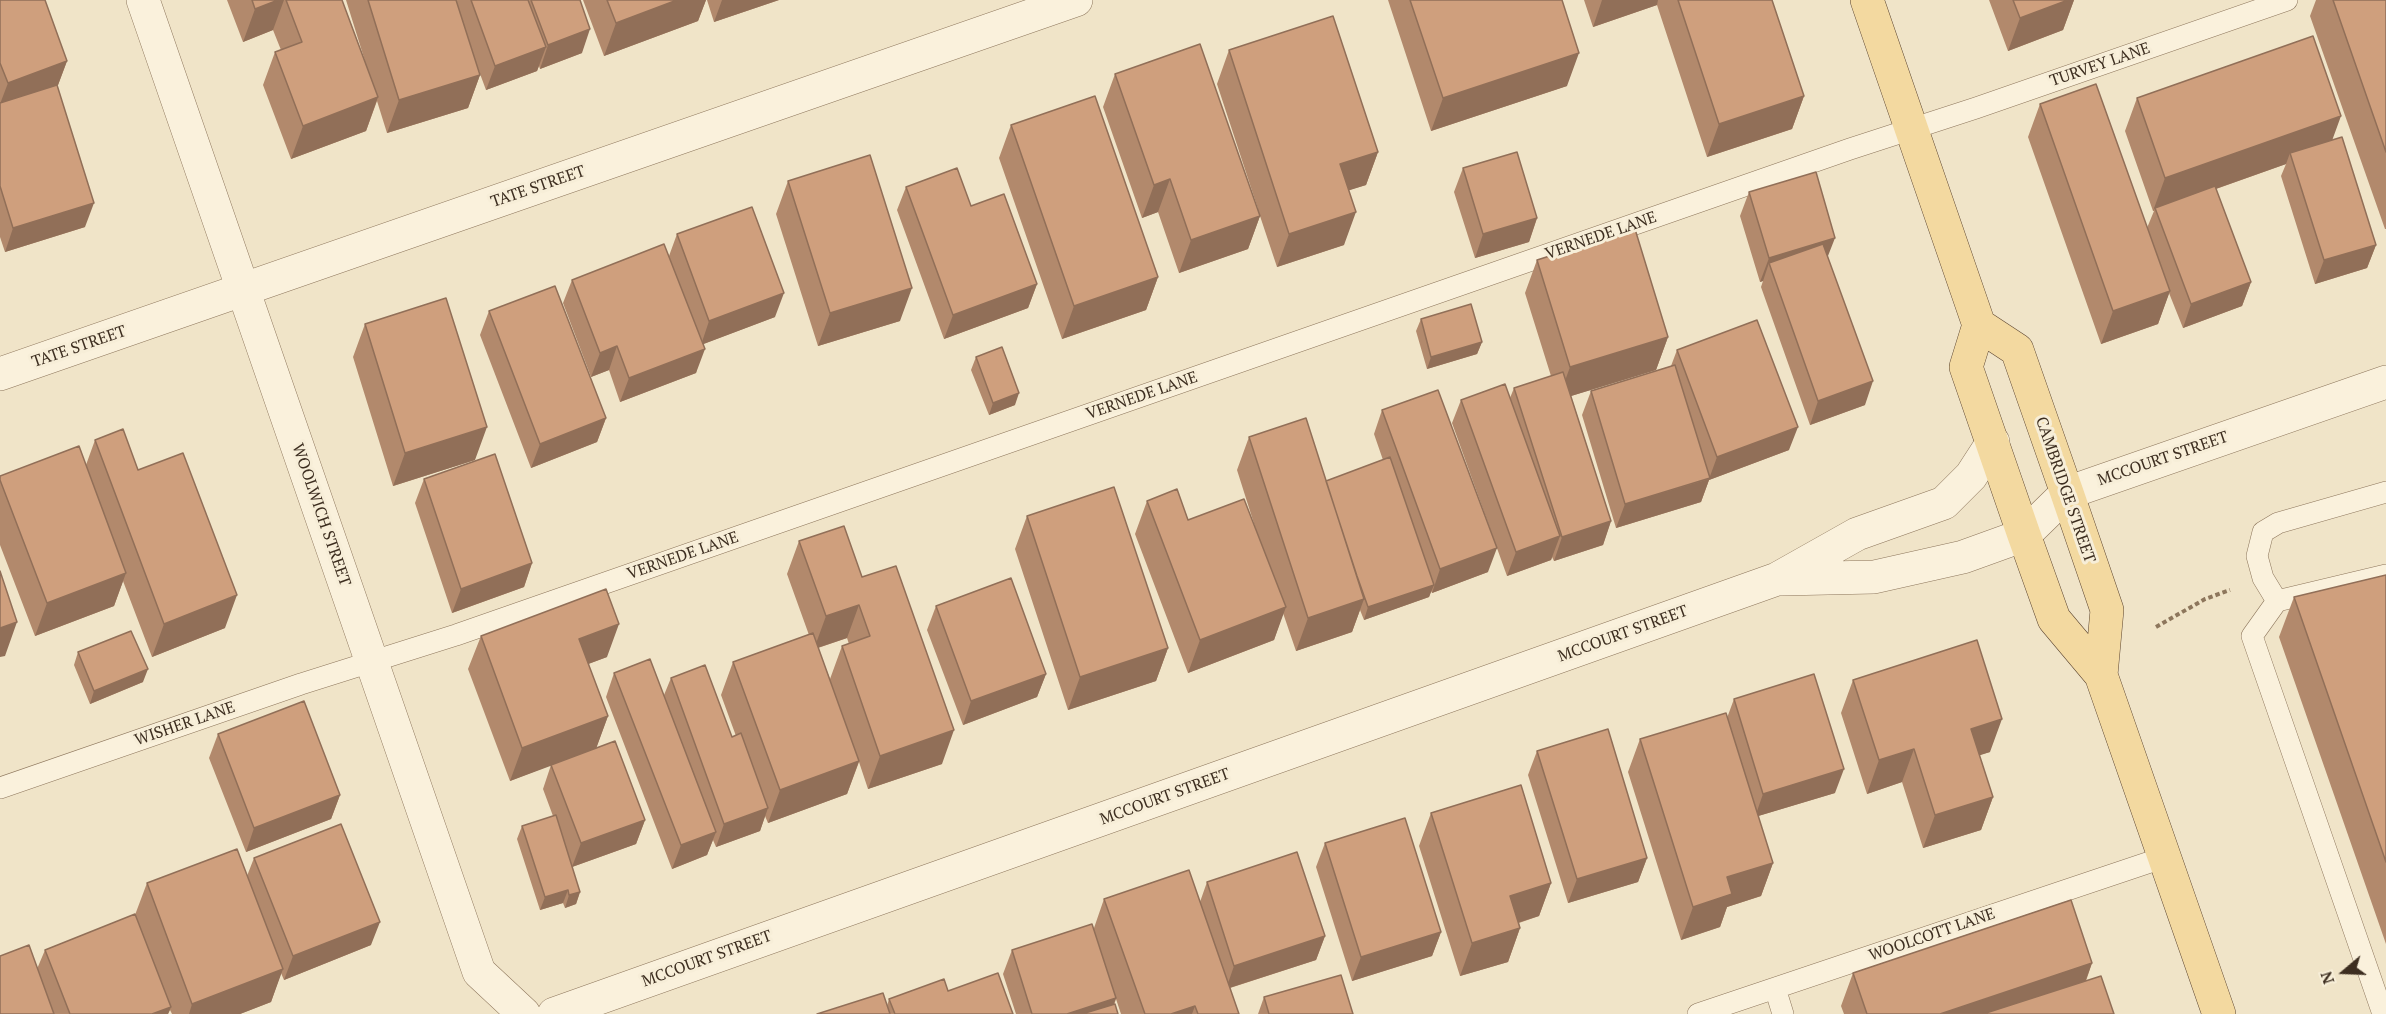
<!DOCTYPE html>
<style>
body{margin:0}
#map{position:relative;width:2386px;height:1014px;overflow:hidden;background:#f0e4c8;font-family:"PT Serif",serif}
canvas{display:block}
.north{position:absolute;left:2314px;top:942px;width:60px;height:60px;-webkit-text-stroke:4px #f7eed8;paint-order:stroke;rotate:251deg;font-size:16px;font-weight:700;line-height:24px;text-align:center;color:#3d2e20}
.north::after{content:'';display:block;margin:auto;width:21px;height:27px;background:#3d2e20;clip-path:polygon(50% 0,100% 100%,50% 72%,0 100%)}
</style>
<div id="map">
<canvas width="2386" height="1014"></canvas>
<div class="north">N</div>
</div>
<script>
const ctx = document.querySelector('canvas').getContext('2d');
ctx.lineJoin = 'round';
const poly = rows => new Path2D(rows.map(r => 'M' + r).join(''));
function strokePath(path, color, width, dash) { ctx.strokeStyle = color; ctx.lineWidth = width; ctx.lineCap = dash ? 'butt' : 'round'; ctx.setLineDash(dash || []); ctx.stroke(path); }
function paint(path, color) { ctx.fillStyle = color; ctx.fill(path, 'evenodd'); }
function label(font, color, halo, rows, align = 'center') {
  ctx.font = font + ' "PT Serif",serif'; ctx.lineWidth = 6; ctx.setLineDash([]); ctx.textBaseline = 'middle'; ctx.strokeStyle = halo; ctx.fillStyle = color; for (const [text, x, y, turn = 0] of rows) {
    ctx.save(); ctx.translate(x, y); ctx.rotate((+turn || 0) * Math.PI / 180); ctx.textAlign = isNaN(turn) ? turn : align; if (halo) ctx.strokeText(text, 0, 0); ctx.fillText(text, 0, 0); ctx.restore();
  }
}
const service = poly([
 [2277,601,2263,578,2257,556,2263,532,2278,523,2386,492],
 [0,788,301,684,456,635,1850,149,1976,108,2287,0],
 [1775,988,1783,1014],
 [1698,1014,2165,857],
 [2383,1014,2252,636,2277,601,2386,575]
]);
const minor = poly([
 [143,0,479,972,524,1014],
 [0,374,1076,0],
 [1782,579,1874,577,1963,557,2024,535,2067,493,2386,382],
 [554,1014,1777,579,1857,534,1944,503,1971,476,1993,442]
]);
const primary = poly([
 [1867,0,1979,325,1966,367,2024,535,2054,619,2101,675,2219,1014],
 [1979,325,2017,350,2067,493,2107,610,2101,675]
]);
strokePath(service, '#8d765c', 22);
strokePath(minor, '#8d765c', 34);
strokePath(primary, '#5b4430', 34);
strokePath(poly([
 [2156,627,2205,599,2230,590]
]), '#8d765c', 4, [4.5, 3]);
strokePath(service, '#faf1dc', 21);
strokePath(minor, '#faf1dc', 33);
strokePath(primary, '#f3d9a0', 33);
paint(poly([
 [0,0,67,61,58,85,57,85,85,227,5,252,0,237],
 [227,0,342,0,365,61,346,0,580,0,582,53,540,69,539,66,537,71,486,90,476,63,480,75,468,108,387,133,377,101,366,131,291,159,263,85,275,52,281,50,273,30,243,42],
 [583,0,706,0,698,21,604,56],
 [707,0,779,0,714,22],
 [1388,0,1562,0,1567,86,1431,131],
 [1584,0,1772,0,1804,96,1792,129,1707,157,1657,5,1593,27],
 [1989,0,2074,0,2063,30,2008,51],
 [2316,0,2386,0,2386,229,2385,229,2310,16],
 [1229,50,1378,152,1366,185,1349,190,1344,245,1277,267,1260,216,1248,249,1179,273,1158,212,1142,218,1103,107,1115,74,1258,209,1217,84],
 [2137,98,2333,140,2376,245,2367,268,2315,284,2281,176,2286,164,2216,189,2251,282,2242,306,2183,328,2169,293,2158,324,2101,344,2028,137,2040,104,2147,228,2154,211,2153,211,2125,131],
 [1011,125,1158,277,1146,310,1062,339,999,158],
 [1463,168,1537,218,1529,242,1475,258,1454,192],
 [788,181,900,321,818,346,776,214],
 [906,187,971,206,1037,284,1028,308,944,339,897,210],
 [1749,192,1828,257,1865,405,1810,425,1761,287,1763,281,1760,282,1740,216],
 [677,234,775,317,703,344,696,373,620,402,609,370,591,377,563,303,572,280,669,256],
 [1537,260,1668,337,1656,370,1571,396,1611,521,1603,545,1554,561,1552,557,1551,560,1507,576,1452,423,1461,400,1510,398,1514,388,1551,376,1525,293],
 [489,311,606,418,597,442,531,468,480,335],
 [1421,319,1482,342,1477,354,1427,369,1416,331],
 [365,324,475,460,393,486,353,357],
 [1677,350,1789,450,1709,480,1701,502,1616,528,1582,415,1591,391,1671,366],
 [976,357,1015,405,989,415,971,370],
 [1382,410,1488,572,1432,593,1431,591,1429,597,1364,620,1360,610,1352,632,1296,651,1283,613,1274,640,1188,673,1135,534,1147,501,1188,520,1257,533,1237,470,1249,437,1326,481,1383,460,1374,434],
 [95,440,138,470,225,628,152,657,123,581,114,606,35,636,0,545,0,476,86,465],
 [424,479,532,563,524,587,452,613,415,503],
 [1027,516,1168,648,1156,681,1068,710,1015,549],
 [799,541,862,577,942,764,868,789,859,762,847,794,768,823,765,816,760,831,716,847,713,840,707,855,672,869,606,697,614,673,664,695,671,678,732,737,736,736,721,695,733,662,809,635,787,574],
 [847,638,849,644,842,646,830,679,818,648],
 [2386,575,2386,944,2279,637,2294,597],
 [936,606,1046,674,1037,697,963,725,927,630],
 [481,636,607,657,588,664,608,716,596,748,645,820,636,844,572,867,580,892,576,904,565,908,563,903,540,910,517,839,522,826,553,816,543,789,551,765,510,781,468,669],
 [78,652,143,682,90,704,74,665],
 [1853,680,1990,752,1979,755,1993,797,1981,830,1923,848,1902,782,1867,794,1841,713],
 [1734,699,1835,793,1758,816,1773,863,1761,896,1727,907,1720,927,1681,940,1628,772,1640,739,1727,718],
 [218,734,340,795,331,819,246,852,209,758],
 [1537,751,1647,858,1638,882,1568,903,1528,775],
 [1431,813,1551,883,1539,916,1519,923,1520,928,1508,962,1460,976,1419,846],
 [1325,843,1441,932,1432,956,1352,981,1316,867],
 [254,858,371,945,284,980,281,973,271,1002,240,1014,172,1014,170,1010,168,1014,0,1014,37,969,45,950,135,915,147,883,247,876],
 [1207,882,1325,936,1316,960,1230,988,1239,1014,1121,1014,1116,999,1114,1005,1118,1014,1016,1014,1003,974,1012,950,1094,928,1104,899,1200,902],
 [2092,963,2086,981,2114,1014,1844,1014,1841,1006,1853,973],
 [948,991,1013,1014,817,1014,887,1006,889,999],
 [1264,997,1353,1014,1258,1014]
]), '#b2896c');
paint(poly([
 [278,0,284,0,273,30,243,42,255,9],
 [677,0,706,0,698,21,604,56,616,23],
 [722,0,779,0,714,22],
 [1602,0,1658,0,1657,5,1593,27],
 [2068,0,2074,0,2063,30,2008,51,2020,18],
 [590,29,582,53,540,69,548,45],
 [546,47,537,71,486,90,495,66],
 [1579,53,1567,86,1431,131,1443,98],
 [67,61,58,85,0,106,0,104,8,83],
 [480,75,468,108,387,133,399,100],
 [1804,96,1792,129,1707,157,1719,124],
 [378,97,366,131,291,159,303,126],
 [2341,116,2329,149,2290,153,2286,164,2156,210,2155,208,2153,211,2165,178],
 [1378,152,1366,185,1328,197,1340,164],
 [1170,179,1158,212,1142,218,1154,185],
 [94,203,85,227,5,252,13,228],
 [1356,212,1344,245,1277,267,1289,234],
 [1260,216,1248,249,1179,273,1191,240],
 [1537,218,1529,242,1475,258,1483,234],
 [1835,238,1826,261,1769,263,1763,281,1760,282,1769,258],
 [2376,245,2367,268,2315,284,2324,260],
 [1158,277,1146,310,1062,339,1074,306],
 [2251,282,2242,306,2183,328,2191,304],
 [1037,284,1028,308,944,339,953,315],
 [912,288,900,321,818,346,830,313],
 [2170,291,2158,324,2101,344,2113,311],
 [784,293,775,317,701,345,709,321],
 [1668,337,1656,370,1558,400,1570,367],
 [1482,342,1477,354,1427,369,1431,357],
 [617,346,609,370,591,377,600,353],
 [705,349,696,373,620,402,629,378],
 [1873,381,1865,405,1810,425,1818,401],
 [1019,393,1015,405,989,415,993,403],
 [606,418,597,442,531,468,540,444],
 [487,427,475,460,393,486,405,453],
 [1798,427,1789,450,1709,480,1701,502,1616,528,1625,504,1709,479,1717,457],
 [1611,521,1603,545,1554,561,1562,537],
 [1560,536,1551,560,1507,576,1516,552],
 [1497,548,1488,572,1432,593,1440,569],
 [532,563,524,587,452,613,461,589],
 [126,573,114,606,35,636,47,603],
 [1434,585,1429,597,1364,620,1368,607],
 [237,595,225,628,152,657,164,624],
 [1364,599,1352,632,1296,651,1308,618],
 [859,605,847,638,814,649,826,616],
 [1286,607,1274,640,1188,673,1200,640],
 [17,622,5,656,0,657,0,628],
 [619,624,607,657,567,672,579,639],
 [1168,648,1156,681,1068,710,1080,677],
 [148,669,143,682,90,704,94,691],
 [1046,674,1037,697,963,725,971,701],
 [608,716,596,749,510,781,522,748],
 [2002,719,1990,752,1959,762,1971,729],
 [954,730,942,764,868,789,880,756],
 [1914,749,1902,782,1867,794,1879,760],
 [859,761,847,794,768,823,780,790],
 [1844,769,1835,793,1755,817,1763,794],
 [340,795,331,819,246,852,254,828],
 [1993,797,1981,830,1923,848,1935,815],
 [768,808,760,831,716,847,724,824],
 [645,820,636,844,572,867,581,843],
 [716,832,707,855,672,869,681,845],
 [1647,858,1638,882,1568,903,1577,879],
 [1773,863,1761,896,1727,907,1720,927,1681,940,1693,907,1727,877],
 [1551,883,1539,916,1498,929,1510,896],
 [568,890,563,903,540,910,545,897],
 [580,892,576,904,565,908,569,895],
 [380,922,371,945,284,980,293,956],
 [1520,928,1508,962,1460,976,1472,943],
 [1441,932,1432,956,1352,981,1361,957],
 [1325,936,1316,960,1226,989,1234,966],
 [2092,963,2080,996,2027,1014,1940,1014],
 [283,969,271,1002,240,1014,189,1014,192,1004],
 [1116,998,1110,1014,1067,1014],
 [1195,1006,1192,1014,1171,1014],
 [171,1007,168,1014,152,1014]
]), '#916f58');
const building = poly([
 [0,0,45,0,67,61,8,83,0,63,0,0],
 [252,0,278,0,255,9,252,0],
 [286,0,342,0,378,97,303,126,275,52,302,42,286,0],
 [368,0,456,0,480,75,399,100,368,0],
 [471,0,528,0,546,47,495,66,471,0],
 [531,0,580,0,590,29,548,45,531,0],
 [607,0,677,0,616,23,607,0],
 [1410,0,1562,0,1579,53,1443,98,1410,0],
 [1678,0,1772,0,1804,96,1719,124,1678,0],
 [2013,0,2068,0,2020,18,2013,0],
 [2333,0,2386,0,2386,152,2333,0],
 [1333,16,1378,152,1340,164,1356,212,1289,234,1229,50,1333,16],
 [2313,36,2341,116,2165,178,2137,98,2313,36],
 [1200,44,1260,216,1191,240,1170,179,1154,185,1115,74,1200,44],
 [2096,84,2170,291,2113,311,2040,104,2096,84],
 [57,85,94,203,13,228,0,186,0,103,57,85],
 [1095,96,1158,277,1074,306,1011,125,1095,96],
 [2342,137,2376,245,2324,260,2290,153,2342,137],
 [1517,152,1537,218,1483,234,1463,168,1517,152],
 [870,155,912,288,830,313,788,181,870,155],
 [957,168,971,206,1004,194,1037,284,953,315,906,187,957,168],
 [1816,172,1835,238,1769,258,1749,192,1816,172],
 [2215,186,2251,282,2191,304,2155,208,2215,186],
 [752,207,784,293,709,321,677,234,752,207],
 [1635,229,1668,337,1570,367,1537,260,1635,229],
 [664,244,705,349,629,378,617,346,600,353,572,280,664,244],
 [1823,244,1873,381,1818,401,1769,263,1823,244],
 [555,286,606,418,540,444,489,311,555,286],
 [446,298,487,427,405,453,365,324,446,298],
 [1471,304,1482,342,1431,357,1421,319,1471,304],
 [1757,320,1798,427,1717,457,1677,350,1757,320],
 [1002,347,1019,393,993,403,976,357,1002,347],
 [1675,365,1710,478,1625,504,1591,391,1675,365],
 [1563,372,1611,521,1562,537,1514,388,1563,372],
 [1505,384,1560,536,1516,552,1461,400,1505,384],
 [1438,390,1497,548,1440,569,1382,410,1438,390],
 [1306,418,1364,599,1308,618,1249,437,1306,418],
 [123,429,138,470,183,453,237,595,164,624,95,440,123,429],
 [79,446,126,573,47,603,0,480,0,476,79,446],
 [495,454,532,563,461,589,424,479,495,454],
 [1390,457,1434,585,1368,607,1357,576,1326,481,1390,457],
 [1114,487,1168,648,1080,677,1027,516,1114,487],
 [1177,489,1188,520,1244,499,1286,607,1200,640,1147,501,1177,489],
 [844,526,862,577,896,566,954,730,880,756,842,646,870,636,859,605,826,616,799,541,844,526],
 [0,571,17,622,0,628,0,571],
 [2386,575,2386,862,2294,597,2386,575],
 [1011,578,1046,674,971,701,936,606,1011,578],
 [606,589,619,624,579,639,608,716,522,748,481,636,606,589],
 [131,631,148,669,94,691,78,652,131,631],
 [813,633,859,761,780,790,733,662,813,633],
 [1977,640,2002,719,1971,729,1993,797,1935,815,1914,749,1879,760,1853,680,1977,640],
 [650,659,716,832,681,845,614,673,650,659],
 [705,665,732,737,741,733,768,808,724,824,671,678,705,665],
 [1814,674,1844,769,1763,794,1734,699,1814,674],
 [304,701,340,795,254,828,218,734,304,701],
 [1726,713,1773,863,1727,877,1732,894,1693,907,1640,739,1726,713],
 [1608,729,1647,858,1577,879,1537,751,1608,729],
 [615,741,645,820,581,843,551,765,615,741],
 [1521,785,1551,883,1510,896,1520,928,1472,943,1431,813,1521,785],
 [556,815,580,892,569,895,568,890,545,897,522,826,556,815],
 [1405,818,1441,932,1361,957,1325,843,1405,818],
 [341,824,380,922,293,956,254,858,341,824],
 [237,849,283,969,192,1004,147,883,237,849],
 [1297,852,1325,936,1234,966,1207,882,1297,852],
 [1189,870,1239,1014,1198,1014,1195,1006,1171,1014,1145,1014,1104,899,1189,870],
 [2071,900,2092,963,1940,1014,1867,1014,1853,973,2071,900],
 [135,914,171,1007,152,1014,70,1014,45,950,135,914],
 [1092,924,1116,998,1067,1014,1032,1014,1012,950,1092,924],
 [29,945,54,1014,0,1014,0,956,29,945],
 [998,973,1013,1014,895,1014,889,999,944,979,948,991,998,973],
 [1341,975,1353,1014,1269,1014,1264,997,1341,975],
 [2101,976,2114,1014,1983,1014,2101,976],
 [883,993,890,1014,817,1014,883,993],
 [1115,1004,1118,1014,1082,1014,1115,1004]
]);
paint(building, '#cf9f7d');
strokePath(building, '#916f58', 1.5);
label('16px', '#3d2e20', '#f7eed8', [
 ["TURVEY LANE",2100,65,-19],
 ["TATE STREET",538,187,-19],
 ["VERNEDE LANE",1601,236,-19],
 ["TATE STREET",79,347,-19],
 ["VERNEDE LANE",1142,396,-19],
 ["MCCOURT STREET",2163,459,-19],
 ["CAMBRIDGE STREET",2065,490,71],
 ["WOOLWICH STREET",321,515,71],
 ["VERNEDE LANE",683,556,-19],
 ["MCCOURT STREET",1623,634,-20],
 ["WISHER LANE",185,724,-19],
 ["MCCOURT STREET",1165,797,-20],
 ["WOOLCOTT LANE",1932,935,-19],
 ["MCCOURT STREET",707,959,-20]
]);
</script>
